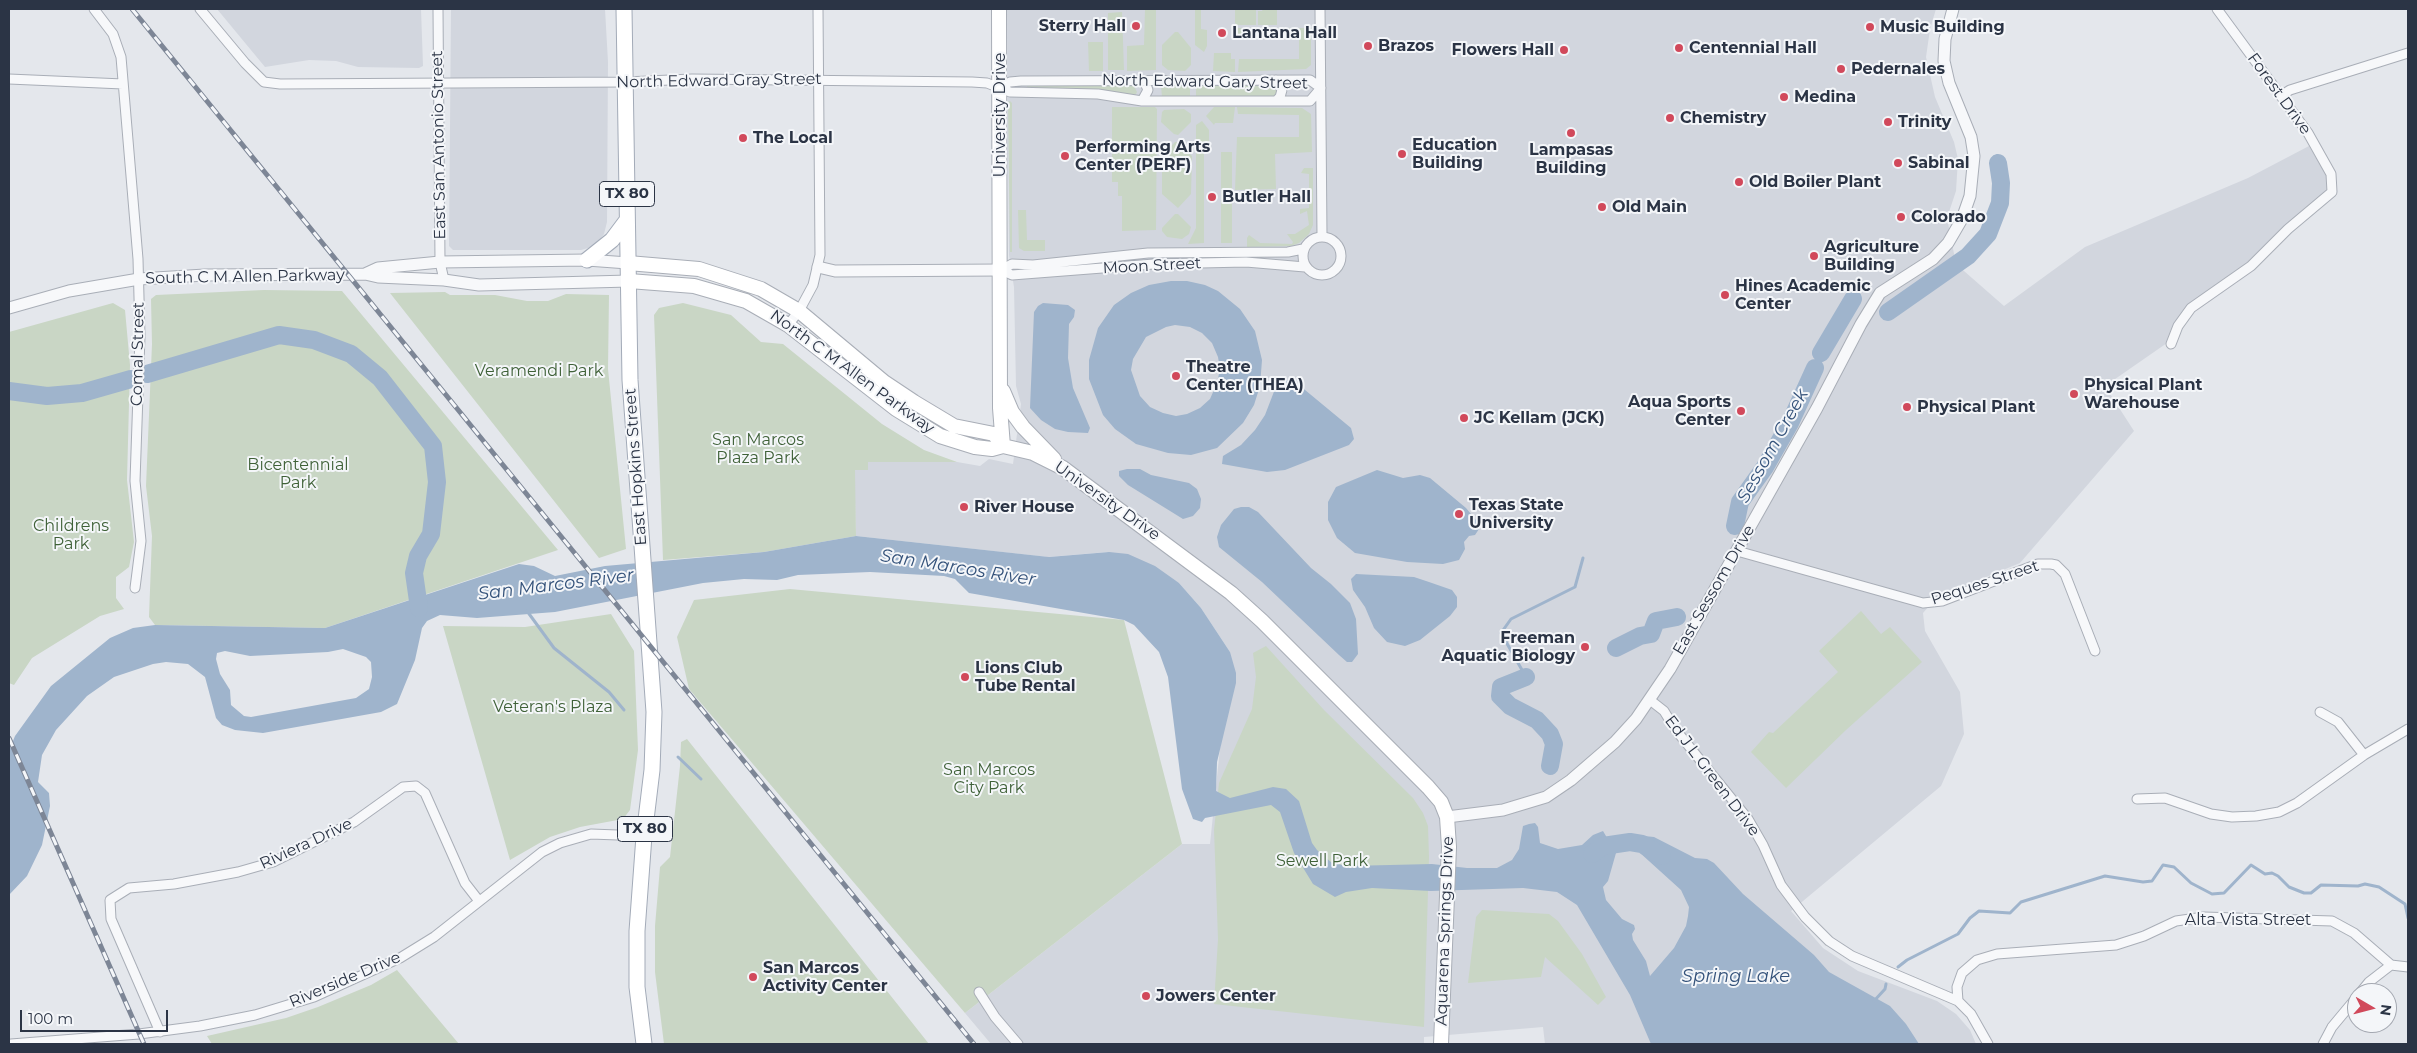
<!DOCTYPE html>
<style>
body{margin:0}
#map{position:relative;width:2417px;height:1053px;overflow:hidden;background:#e4e7ec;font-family:Montserrat,sans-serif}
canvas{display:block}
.frame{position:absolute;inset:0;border:10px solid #2b3445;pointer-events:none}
.north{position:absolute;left:2347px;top:983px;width:50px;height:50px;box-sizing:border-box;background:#f4f6f9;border:1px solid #a4a8b1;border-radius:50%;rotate:98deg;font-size:14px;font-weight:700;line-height:20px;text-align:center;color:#2b3445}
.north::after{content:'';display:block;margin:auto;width:18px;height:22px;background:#d1495b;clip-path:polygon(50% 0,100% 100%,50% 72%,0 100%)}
.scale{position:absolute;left:20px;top:1010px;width:148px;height:22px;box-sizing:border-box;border:2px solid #2b3445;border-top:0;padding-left:6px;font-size:15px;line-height:18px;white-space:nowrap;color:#2b3445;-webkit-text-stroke:4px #f4f6f9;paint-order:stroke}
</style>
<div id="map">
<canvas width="2417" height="1053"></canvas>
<div class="frame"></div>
<div class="north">N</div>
<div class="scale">100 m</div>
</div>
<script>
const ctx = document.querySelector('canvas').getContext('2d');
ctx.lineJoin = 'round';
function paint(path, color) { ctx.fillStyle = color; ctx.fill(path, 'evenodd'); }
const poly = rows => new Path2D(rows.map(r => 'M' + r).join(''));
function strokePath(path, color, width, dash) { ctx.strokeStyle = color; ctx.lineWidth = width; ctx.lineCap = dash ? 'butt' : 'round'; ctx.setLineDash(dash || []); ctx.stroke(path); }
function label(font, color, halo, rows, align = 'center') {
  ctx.font = font + ' Montserrat,sans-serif'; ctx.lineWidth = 4; ctx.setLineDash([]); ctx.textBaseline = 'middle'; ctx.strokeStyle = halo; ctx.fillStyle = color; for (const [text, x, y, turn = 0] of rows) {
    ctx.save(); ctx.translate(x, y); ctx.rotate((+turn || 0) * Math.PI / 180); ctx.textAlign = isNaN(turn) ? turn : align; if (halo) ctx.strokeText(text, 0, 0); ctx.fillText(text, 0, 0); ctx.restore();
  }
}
paint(poly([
 [217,9,421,9,423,66,419,68,358,67,336,61,309,60,265,67],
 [451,9,605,9,608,62,607,222,604,234,595,246,581,250,453,250,449,246],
 [1007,9,1936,9,1930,29,1926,57,1935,97,1954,142,1958,159,1956,191,1947,218,1956,264,2004,306,2085,247,2248,178,2309,146,2328,178,2328,191,2284,228,2248,263,2188,306,2167,343,2105,386,2134,431,2020,563,1936,598,1923,613,1925,631,1960,692,1964,734,1941,786,1791,911,1823,948,1858,971,1937,1001,1956,1014,1970,1030,1976,1044,1545,1044,1543,1027,1424,1037,1424,1044,991,1044,965,1013,1182,844,1210,844,1230,652,1201,608,1179,583,1108,552,1048,557,856,536,854,470,868,470,868,462,957,462,980,466,989,459,1013,464,1021,404,1016,386,1014,287,1009,255]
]), '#d2d6de');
paint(poly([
 [1145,9,1156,9,1156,70,1127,71,1127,46,1144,45],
 [1195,9,1201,9,1201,29,1207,30,1207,46,1204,52,1195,45],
 [1235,9,1256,10,1256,25,1237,25,1235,23],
 [1263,9,1277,9,1277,25,1258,25,1258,11,1262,11],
 [1122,12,1124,70,1108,70,1108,13],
 [1237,28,1311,28,1311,65,1306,69,1238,72,1239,59,1299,59,1299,38,1237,37],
 [1175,32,1178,32,1191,48,1191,65,1185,71,1168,70,1162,65,1162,45],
 [1088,42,1103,42,1103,71,1089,71],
 [1214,53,1231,53,1231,59,1235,59,1235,72,1213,71],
 [1027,86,1134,86,1137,92,1135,96,1097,89,1027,89],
 [1161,86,1190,86,1190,97,1162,97],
 [1196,86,1274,86,1277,92,1273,97,1196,97],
 [1010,101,1012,103,1012,252,1010,252,1008,102],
 [1112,107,1155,107,1157,109,1156,230,1122,231,1122,196,1118,196,1118,182,1112,182],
 [1214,107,1235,107,1233,123,1215,123,1214,125,1206,116],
 [1237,107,1302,108,1311,114,1312,152,1275,154,1276,189,1235,190,1237,137,1299,137,1299,115,1238,114],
 [1184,109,1191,114,1191,122,1178,135,1174,134,1161,122,1162,112,1164,110],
 [1202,121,1209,130,1209,151,1204,151,1204,243,1188,244,1196,228,1196,125],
 [1175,142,1178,142,1192,156,1191,194,1178,208,1162,194,1162,156],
 [1221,152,1232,152,1232,243,1221,243],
 [1304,168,1313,168,1313,225,1309,234,1299,243,1291,246,1247,247,1247,238,1249,235,1260,243,1292,244,1293,242,1287,234,1295,234,1309,225,1307,211,1300,214,1300,209,1309,208,1309,174,1301,173],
 [1018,210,1026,210,1027,240,1045,240,1045,251,1024,251,1019,248],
 [1175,214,1178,214,1191,227,1189,234,1182,239,1167,237,1162,231,1162,228],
 [264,290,342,291,558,550,325,628,155,625,149,617,152,536,146,486,152,344,151,299,156,295],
 [445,292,450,295,495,295,527,301,548,301,566,294,609,295,608,369,626,549,599,558,390,293],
 [113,303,125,310,130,365,127,480,134,542,129,567,116,577,116,598,124,609,100,616,32,658,14,685,9,683,9,332],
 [683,303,731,315,761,342,783,344,882,424,924,450,957,462,868,462,868,470,855,470,856,536,764,552,663,560,654,315,659,308],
 [790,589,1124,620,1182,844,965,1013,689,689,677,637,694,600],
 [1861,611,1881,634,1890,627,1922,662,1846,730,1786,788,1751,752,1769,732,1773,733,1838,672,1819,651],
 [611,614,634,651,638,750,630,810,623,819,580,827,550,837,510,860,443,626,525,627],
 [1266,646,1324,710,1413,798,1423,813,1428,826,1429,857,1424,1027,1214,1004,1218,939,1214,830,1219,783,1252,709,1256,677,1253,653],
 [687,739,929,1044,664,1044,655,972,655,926,660,867,670,857,680,766,681,742],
 [1482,910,1549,914,1558,921,1582,954,1606,997,1598,1005,1545,957,1541,977,1468,983,1476,917],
 [397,970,459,1044,212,1044,207,1036,286,1018,318,1007,371,985]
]), '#c9d6c5');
paint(poly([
 [1171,281,1187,281,1205,285,1218,291,1240,309,1255,331,1262,360,1260,386,1254,405,1243,423,1217,448,1191,455,1168,453,1136,444,1115,429,1103,415,1089,379,1089,360,1098,328,1114,305,1131,293,1149,285],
 [1175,325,1190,327,1202,333,1212,343,1218,357,1220,369,1217,383,1210,399,1200,408,1187,414,1176,416,1163,413,1150,407,1140,396,1131,370,1133,359,1146,337,1166,327],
 [1043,303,1068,305,1075,310,1074,317,1069,324,1068,358,1073,388,1090,428,1088,433,1068,432,1055,429,1041,420,1030,408,1034,312,1038,306],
 [1284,380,1292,380,1299,385,1351,428,1354,439,1349,445,1285,470,1267,472,1222,464,1223,456,1241,445,1255,430,1265,415,1275,389,1279,382],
 [1127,469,1140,469,1151,475,1189,483,1197,489,1201,499,1200,508,1193,516,1183,519,1128,485,1119,476,1119,471],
 [1377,470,1403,478,1420,475,1430,478,1466,508,1481,526,1475,535,1469,536,1464,542,1465,549,1459,560,1443,564,1407,562,1355,553,1337,538,1328,520,1328,502,1336,487],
 [1241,507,1249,507,1258,512,1311,568,1331,584,1350,603,1356,619,1358,654,1352,662,1347,662,1339,655,1262,582,1219,547,1217,537,1221,525,1234,509],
 [856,536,1049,557,1109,552,1128,554,1155,566,1179,583,1201,608,1230,652,1236,673,1236,683,1217,762,1216,791,1230,798,1273,787,1286,789,1299,801,1312,843,1317,850,1332,863,1348,866,1432,864,1467,868,1497,868,1512,860,1519,849,1523,826,1529,824,1535,823,1538,827,1540,843,1558,849,1582,845,1593,835,1603,831,1616,853,1608,881,1603,887,1606,900,1622,919,1634,925,1635,929,1632,934,1633,940,1646,961,1650,976,1674,948,1686,926,1688,916,1689,907,1681,890,1639,852,1644,836,1654,837,1695,858,1707,859,1714,863,1743,894,1814,955,1829,972,1890,1006,1906,1024,1919,1044,1651,1044,1630,995,1577,905,1557,892,1523,888,1431,891,1372,888,1346,892,1335,897,1313,884,1294,853,1280,812,1271,805,1205,818,1202,822,1193,819,1182,789,1168,677,1159,652,1134,625,1124,620,969,593,955,579,944,576,870,572,798,575,777,580,744,579,703,583,555,612,477,618,440,615,427,621,422,628,415,660,397,704,381,712,263,733,235,730,222,725,216,718,205,677,188,664,166,662,153,664,114,677,87,696,56,730,42,755,38,782,49,793,50,806,42,845,27,876,9,895,9,751,15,736,51,686,110,638,133,628,155,625,325,628,519,564,534,566,555,576,605,566,764,552],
 [343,649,366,657,371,662,372,677,369,689,356,698,251,717,244,716,231,705,230,690,220,674,216,659,217,653,225,651,250,656,328,652],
 [1356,574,1414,577,1429,582,1452,590,1457,597,1457,607,1450,616,1420,640,1405,646,1387,642,1374,628,1365,607,1353,590,1351,579]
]), '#9fb4cc');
strokePath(poly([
 [527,611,554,648,609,692,624,710],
 [1526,677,1501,633,1511,619,1575,587,1583,558],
 [678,757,701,779],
 [1898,967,1907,960,1958,934,1970,918,1979,911,2010,913,2021,902,2105,876,2143,882,2152,881,2163,865,2174,867,2191,883,2212,894,2224,893,2251,865,2265,874,2272,873,2278,876,2289,887,2304,893,2311,893,2321,885,2358,886,2365,884,2379,887,2405,904,2408,918],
 [1874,1001,1885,989,1886,984]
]), '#9fb4cc', 3);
strokePath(poly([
 [1888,312,1968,256,1988,234,2000,203,2001,183,1998,163],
 [1821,353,1853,299],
 [147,374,279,335,314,340,351,354,380,378,433,446,437,482,431,534,418,556,414,573,419,608],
 [9,391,47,396,82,393,131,379],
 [1735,526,1740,502,1765,467,1790,423,1815,368],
 [1616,648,1640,636,1651,634,1656,621,1677,617],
 [1526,677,1501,687,1500,696,1510,706,1537,720,1550,734,1554,744,1550,766],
 [1592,854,1603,846,1630,842,1642,844,1662,856]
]), '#9fb4cc', 18);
const minor = poly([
 [94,9,113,34,121,57,138,259,140,336,135,481,141,541,135,588],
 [200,9,245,63,264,82,280,84,626,82,692,79,972,82,987,83,1010,92,1098,94,1142,101,1310,101,1321,88],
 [438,9,440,262,444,280],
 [1320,9,1322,236],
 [9,79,123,84],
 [1140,80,1145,83,1148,90,1142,101],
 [1276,80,1282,90,1280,97,1276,101],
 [999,87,1010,82,1021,81,1310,80,1321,88],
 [2282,95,2290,90,2408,53],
 '1303 256a19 19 0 1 1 38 0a19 19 0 1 1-38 0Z',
 [1001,270,1012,275,1154,264,1246,262,1305,267],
 [1001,270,1012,264,1033,265,1148,253,1288,252,1303,249],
 [788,325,799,311,813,285,820,255,818,9],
 [2171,344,2178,326,2191,308,2251,266,2288,229,2332,192,2331,174,2308,133,2217,9],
 [1737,551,1923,603,1942,601,2038,564,2051,564,2056,565,2065,574,2095,651],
 [1650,700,1664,711,1675,729,1748,819,1763,845,1781,885,1805,917,1829,941,1852,956,1958,1001,1971,1014,1988,1044],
 [2320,712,2338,722,2364,755],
 [2137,799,2165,798,2211,814,2232,817,2256,816,2279,812,2297,803,2364,755,2408,729],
 [979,992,995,1017,1018,1044],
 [2360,993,2369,982,2391,965],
 [1958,1001,1957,987,1962,973,1977,960,1997,954,2116,945,2144,936,2176,921,2204,917,2332,921,2354,933,2391,965,2408,967],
 [160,1032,111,919,110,900,129,888,174,884,238,872,273,862,354,822,403,787,416,786,425,793,465,883,479,901],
 [11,1044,139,1034,200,1026,255,1015,314,997,400,958,434,937,542,852,560,843,591,834,644,836],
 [2323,1044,2332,1027,2357,997]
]);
const tertiary = poly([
 [818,267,835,271,1001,270],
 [365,274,378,268,440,262,587,260,628,263],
 [9,308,69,291,139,279,205,275,365,274,378,277,444,280,479,285,629,281],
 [1447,817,1503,810,1546,797,1571,780,1615,742,1636,719,1670,669,1817,408,1861,324,1880,293,1933,259,1948,243,1962,219,1970,196,1974,156,1971,137,1949,83,1944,61,1945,39,1953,9]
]);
const secondary = poly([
 [999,9,1000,408,1003,446],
 [628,263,699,269,761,289,799,311,884,382,914,402,954,426,994,434,1003,446],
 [629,281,694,286,746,301,788,325,896,409,940,436,975,447,992,449,1003,446],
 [1003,391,1012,412,1023,427,1054,459],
 [1003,446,1033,453,1063,468,1231,593,1262,621,1428,787,1441,802,1447,817,1449,847,1441,1044]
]);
const primary = poly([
 [624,9,630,380,654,712,652,770,644,836,637,931,637,987,644,1044],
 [587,260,612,240,627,220]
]);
strokePath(minor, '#a9aeb7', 11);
strokePath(tertiary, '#a9aeb7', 13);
strokePath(secondary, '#a9aeb7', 16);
strokePath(primary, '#a3abb8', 17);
strokePath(minor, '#f7f8fa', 9);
strokePath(tertiary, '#f7f8fa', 11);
strokePath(secondary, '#fff', 14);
strokePath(primary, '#fff', 15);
const rail = poly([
 [132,9,974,1044],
 [9,738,144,1044]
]);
strokePath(rail, '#7d8696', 5);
strokePath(rail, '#f4f6f9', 3, [9]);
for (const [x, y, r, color] of [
 [1136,26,5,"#d1495b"],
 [1870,27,5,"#d1495b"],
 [1222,33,5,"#d1495b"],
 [1368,46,5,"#d1495b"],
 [1679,48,5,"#d1495b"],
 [1564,50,5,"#d1495b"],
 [1841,69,5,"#d1495b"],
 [1784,97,5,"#d1495b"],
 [1670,118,5,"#d1495b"],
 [1888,122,5,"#d1495b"],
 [1571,133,5,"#d1495b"],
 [743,138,5,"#d1495b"],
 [1402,154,5,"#d1495b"],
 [1065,156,5,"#d1495b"],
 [1898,163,5,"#d1495b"],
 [1739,182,5,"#d1495b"],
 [1212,197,5,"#d1495b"],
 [1602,207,5,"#d1495b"],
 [1901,217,5,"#d1495b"],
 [1814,256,5,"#d1495b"],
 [1725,295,5,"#d1495b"],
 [1176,376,5,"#d1495b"],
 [2074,394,5,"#d1495b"],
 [1907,407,5,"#d1495b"],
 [1741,411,5,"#d1495b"],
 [1464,418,5,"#d1495b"],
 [964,507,5,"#d1495b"],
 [1459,514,5,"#d1495b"],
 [1585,647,5,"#d1495b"],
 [965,677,5,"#d1495b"],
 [753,977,5,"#d1495b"],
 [1146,996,5,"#d1495b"]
]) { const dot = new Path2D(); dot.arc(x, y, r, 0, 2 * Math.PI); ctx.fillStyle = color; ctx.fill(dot); strokePath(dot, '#f4f6f9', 2); }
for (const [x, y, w] of [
 [627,194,55],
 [645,829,55]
]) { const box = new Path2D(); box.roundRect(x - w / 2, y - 12.5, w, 25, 4); ctx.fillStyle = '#f4f6f9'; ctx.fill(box); strokePath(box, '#2b3445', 1); }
label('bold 15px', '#2b3445', null, [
 ["TX 80",627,194],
 ["TX 80",645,829]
]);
label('bold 16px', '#2b3445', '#f4f6f9', [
 ["Sterry Hall",1126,26,"right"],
 ["Music Building",1880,27],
 ["Lantana Hall",1232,33],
 ["Brazos",1378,46],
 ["Centennial Hall",1689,48],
 ["Flowers Hall",1554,50,"right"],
 ["Pedernales",1851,69],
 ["Medina",1794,97],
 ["Chemistry",1680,118],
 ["Trinity",1898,122],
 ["The Local",753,138],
 ["Education",1412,145],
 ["Building",1412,163],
 ["Performing Arts",1075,147],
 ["Center (PERF)",1075,165],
 ["Lampasas",1571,150,"center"],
 ["Building",1571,168,"center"],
 ["Sabinal",1908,163],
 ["Old Boiler Plant",1749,182],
 ["Butler Hall",1222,197],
 ["Old Main",1612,207],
 ["Colorado",1911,217],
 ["Agriculture",1824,247],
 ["Building",1824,265],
 ["Hines Academic",1735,286],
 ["Center",1735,304],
 ["Theatre",1186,367],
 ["Center (THEA)",1186,385],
 ["Physical Plant",2084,385],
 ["Warehouse",2084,403],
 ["Aqua Sports",1731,402,"right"],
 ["Center",1731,420,"right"],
 ["Physical Plant",1917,407],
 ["JC Kellam (JCK)",1474,418],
 ["Texas State",1469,505],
 ["University",1469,523],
 ["River House",974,507],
 ["Freeman",1575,638,"right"],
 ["Aquatic Biology",1575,656,"right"],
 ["Lions Club",975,668],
 ["Tube Rental",975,686],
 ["San Marcos",763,968],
 ["Activity Center",763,986],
 ["Jowers Center",1156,996]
], 'left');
label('16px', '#2b3445', '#f4f6f9', [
 ["North Edward Gray Street",719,81,-1],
 ["North Edward Gary Street",1205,82,1],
 ["Forest Drive",2279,94,54],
 ["University Drive",1000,115,-90],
 ["East San Antonio Street",439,145,-91],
 ["Moon Street",1152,266,-3],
 ["South C M Allen Parkway",245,277,-1],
 ["Comal Street",138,354,-89],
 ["North C M Allen Parkway",852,372,36],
 ["East Hopkins Street",636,467,-94],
 ["University Drive",1107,501,35],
 ["Peques Street",1985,583,-18],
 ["East Sessom Drive",1714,590,-60],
 ["Ed J L Green Drive",1712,776,53],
 ["Riviera Drive",306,844,-25],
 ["Alta Vista Street",2248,920],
 ["Aquarena Springs Drive",1445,931,-88],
 ["Riverside Drive",345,980,-23]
]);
label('16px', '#3f6138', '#f4f6f9', [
 ["Veramendi Park",539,371],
 ["San Marcos",758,440],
 ["Plaza Park",758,458],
 ["Bicentennial",298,465],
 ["Park",298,483],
 ["Childrens",71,526],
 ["Park",71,544],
 ["Veteran's Plaza",553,707],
 ["San Marcos",989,770],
 ["City Park",989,788],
 ["Sewell Park",1322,861]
]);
label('italic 18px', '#34527a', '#f4f6f9', [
 ["Sessom Creek",1773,446,-61],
 ["San Marcos River",958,568,9],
 ["San Marcos River",556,585,-7],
 ["Spring Lake",1736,977]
]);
</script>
